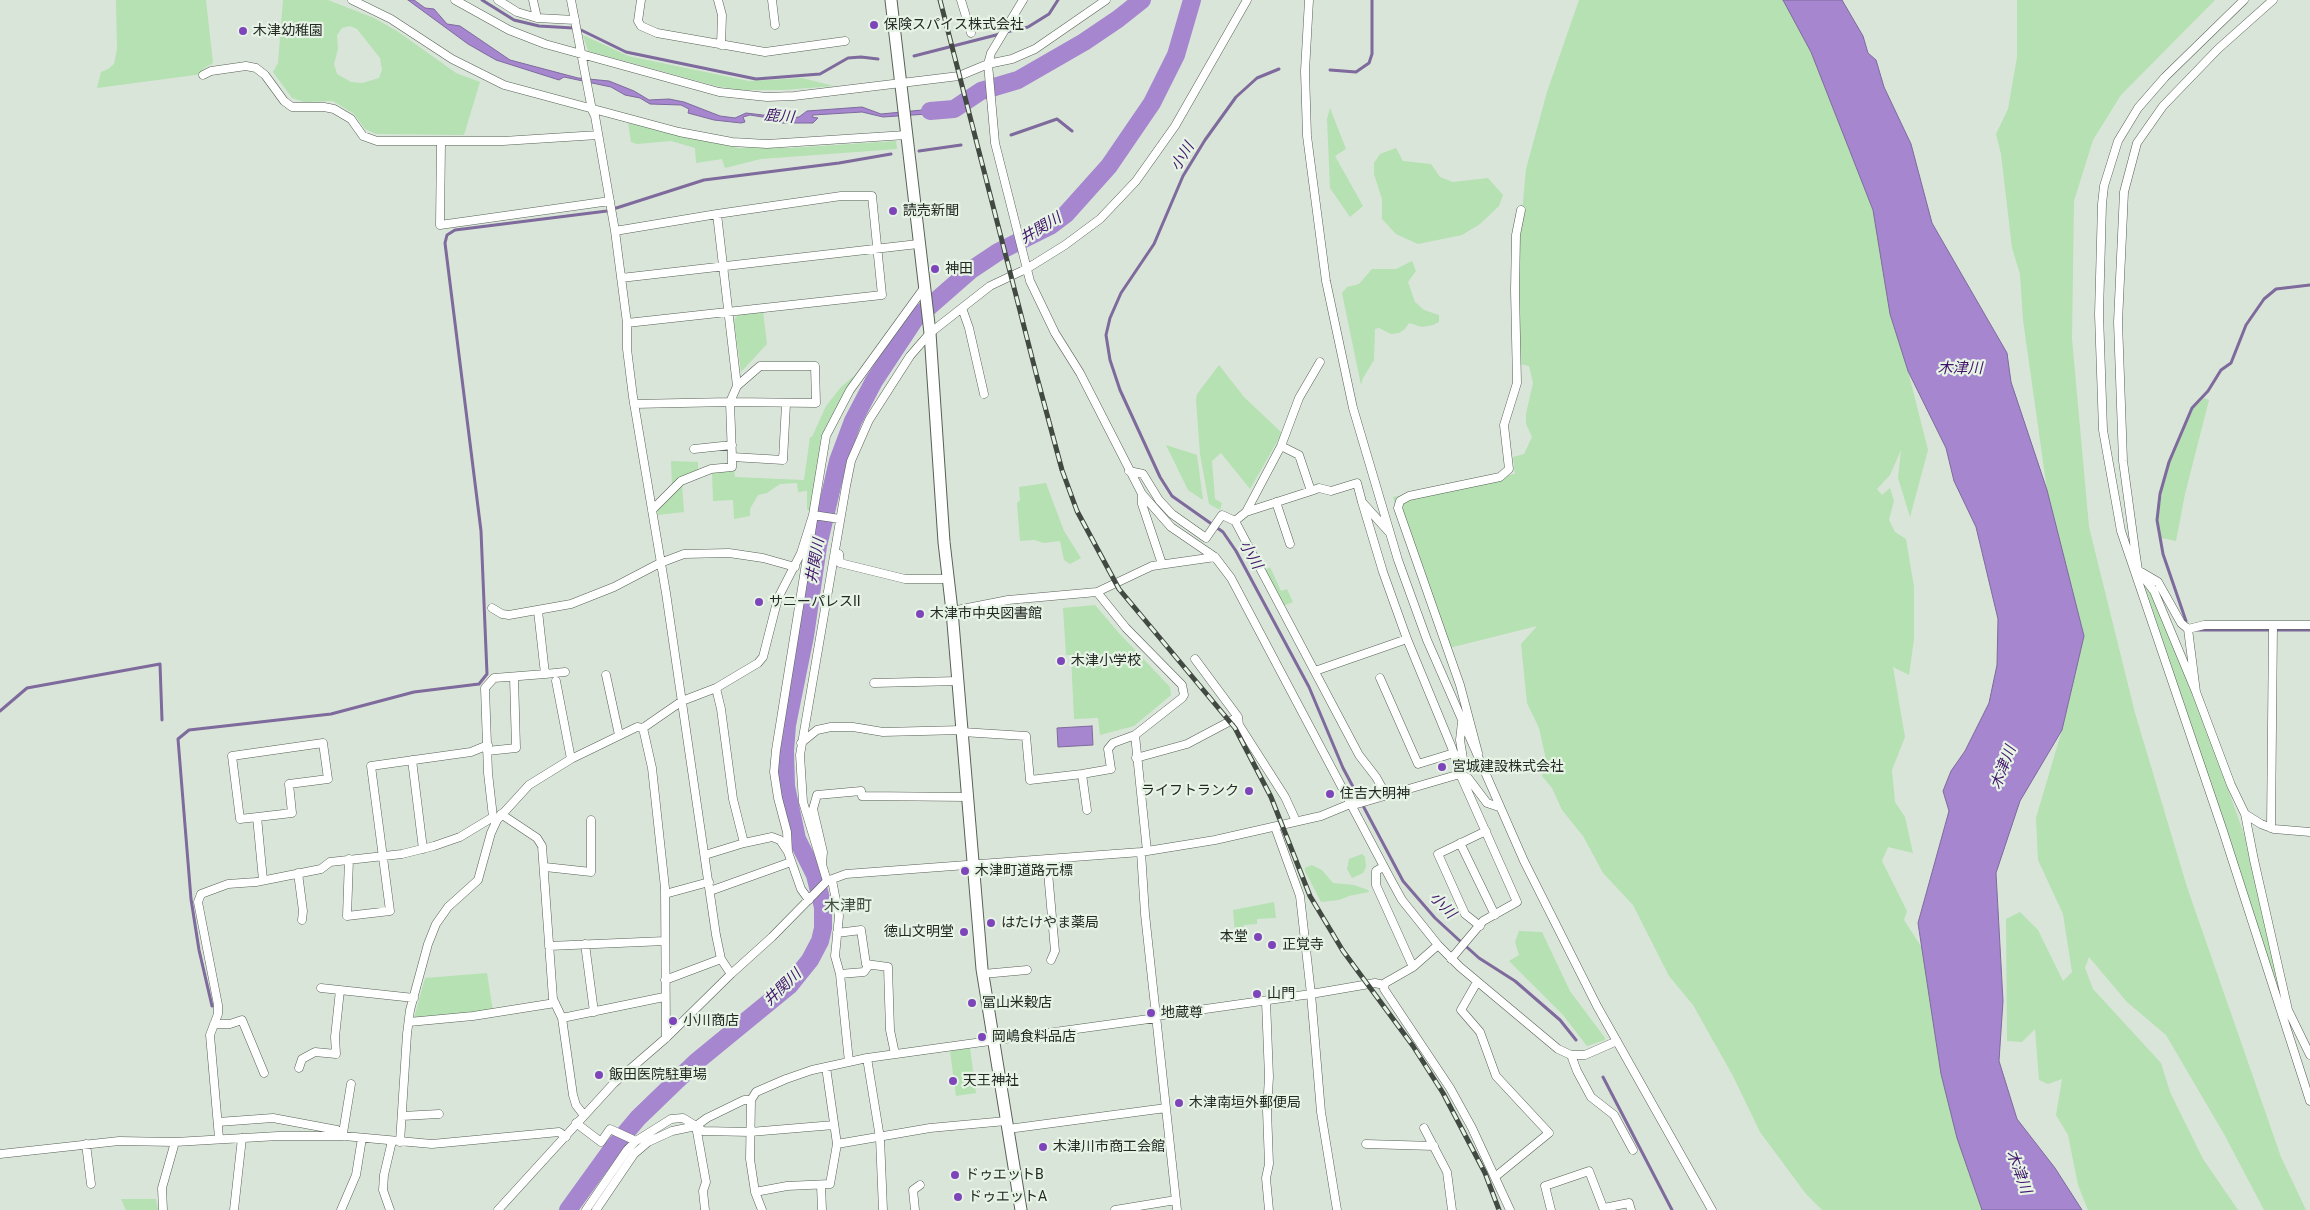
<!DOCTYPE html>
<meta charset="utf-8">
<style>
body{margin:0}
canvas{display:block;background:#d9e5d8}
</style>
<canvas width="2310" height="1210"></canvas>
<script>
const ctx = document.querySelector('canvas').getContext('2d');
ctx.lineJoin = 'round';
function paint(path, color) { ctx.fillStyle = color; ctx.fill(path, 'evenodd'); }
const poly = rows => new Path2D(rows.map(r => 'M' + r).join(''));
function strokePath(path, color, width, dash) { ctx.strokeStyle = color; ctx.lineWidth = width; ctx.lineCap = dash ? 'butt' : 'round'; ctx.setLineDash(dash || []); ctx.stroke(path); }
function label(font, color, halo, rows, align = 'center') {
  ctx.font = font + ' Roboto,"Noto Sans JP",sans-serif'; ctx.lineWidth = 4.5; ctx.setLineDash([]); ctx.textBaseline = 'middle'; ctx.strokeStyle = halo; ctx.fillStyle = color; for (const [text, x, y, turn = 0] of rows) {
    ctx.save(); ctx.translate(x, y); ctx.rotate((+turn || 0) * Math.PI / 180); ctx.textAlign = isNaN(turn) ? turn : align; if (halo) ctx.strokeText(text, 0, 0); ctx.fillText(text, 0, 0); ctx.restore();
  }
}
paint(poly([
 [116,0,206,0,213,63,203,69,203,74,97,88,101,72,108,69,114,64,117,49],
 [283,0,328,0,374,18,397,31,456,73,480,82,464,135,376,134,365,129,354,114,333,101,304,102,292,98,273,72,278,63],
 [350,26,357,29,380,58,382,70,379,78,362,83,351,82,337,74,334,64,338,49,337,35,342,28],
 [1579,0,1783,0,1811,52,1873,210,1890,314,1908,371,1928,450,1910,517,1898,478,1901,450,1890,475,1877,489,1882,495,1890,488,1894,501,1889,520,1895,532,1906,539,1914,587,1914,639,1909,675,1893,667,1905,737,1892,770,1895,802,1905,817,1913,853,1888,847,1882,861,1907,911,1904,920,1922,948,1941,1074,1957,1138,1982,1210,1822,1210,1806,1194,1760,1132,1733,1076,1693,1005,1669,976,1633,905,1603,873,1583,836,1562,810,1552,788,1542,776,1547,764,1539,728,1527,703,1521,644,1537,626,1449,648,1397,513,1393,497,1515,474,1513,457,1524,454,1532,437,1526,424,1526,414,1533,383,1529,366,1520,364,1517,267,1526,169,1547,92],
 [2017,0,2215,0,2121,95,2093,140,2074,201,2072,339,2089,527,2135,713,2187,887,2281,1157,2306,1210,2264,1210,2224,1134,2166,1035,2127,1002,2089,957,2085,968,2093,989,2161,1063,2170,1092,2203,1159,2238,1210,2088,1210,2078,1185,2068,1135,2056,1115,2062,1079,2048,1084,2039,1080,2035,1029,2022,1042,2007,1041,2006,919,2020,912,2038,930,2063,981,2072,972,2063,914,2038,860,2036,818,2062,730,2084,636,2047,490,2023,320,2020,274,2012,248,2001,154,1996,134,2008,109,2017,57],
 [583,35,628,56,749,81,802,78,834,86,784,90,740,90,716,86,588,51],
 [1330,108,1346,149,1335,156,1363,206,1350,217,1330,188,1327,119],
 [628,123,685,137,738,148,790,148,896,141,897,149,761,159,725,168,722,159,696,163,695,148,671,141,637,144,631,142],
 [1396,148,1403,161,1431,164,1440,177,1453,182,1488,178,1503,195,1499,206,1480,224,1462,235,1418,244,1396,234,1382,219,1382,199,1374,174,1374,163,1380,154],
 [1412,261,1416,271,1408,282,1415,302,1424,310,1439,315,1439,322,1433,325,1422,327,1409,323,1405,329,1399,333,1391,334,1379,328,1375,329,1374,360,1363,378,1361,385,1342,293,1347,287,1359,284,1372,269,1396,269],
 [763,311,767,344,741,372,734,320,739,314],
 [1219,365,1244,397,1282,433,1250,489,1221,453,1212,461,1215,499,1222,503,1220,510,1209,504,1200,454,1196,400,1197,394],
 [854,376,825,428,820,447,811,512,807,509,807,491,798,492,797,483,780,484,767,493,758,495,750,509,750,516,734,519,733,500,713,501,712,471,734,469,735,477,804,480,810,437,812,437,826,406,841,387],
 [2204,398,2209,400,2185,494,2176,541,2161,538,2158,518,2162,493,2170,462,2193,409],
 [1166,445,1197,455,1203,500,1188,490],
 [671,461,698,462,698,471,672,486],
 [1046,483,1064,531,1081,558,1070,564,1064,560,1060,541,1044,543,1034,540,1020,541,1017,503,1020,500,1019,487],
 [682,484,684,512,658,515,657,510],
 [1270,567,1281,591,1287,589,1293,602,1283,606,1264,571],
 [2145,586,2150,591,2195,698,2244,834,2281,999],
 [1095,605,1118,632,1170,687,1171,695,1134,726,1100,735,1098,718,1074,719,1071,655,1066,655,1063,608],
 [1362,854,1365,857,1366,867,1363,873,1352,878,1347,869,1349,859],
 [1312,865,1322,870,1333,883,1354,885,1368,890,1369,892,1349,896,1339,900,1321,902,1305,871,1305,868],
 [1274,902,1276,918,1257,919,1257,924,1244,925,1244,932,1235,933,1233,910],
 [1519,931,1542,932,1570,991,1605,1038,1605,1040,1587,1046,1563,1015,1509,961,1519,955,1515,942],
 [487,973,493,1011,414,1018,425,978],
 [970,1048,976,1093,956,1096,950,1051],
 [121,1199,156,1199,158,1210,126,1210]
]), '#b5e1b3');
const water = poly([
 [408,0,414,0,425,8,434,9,447,24,460,26,510,60,578,78,609,81,634,91,649,100,669,99,684,102,720,116,735,118,746,113,788,118,799,117,807,111,862,107,881,114,943,108,954,109,942,113,883,117,862,112,813,115,812,117,818,118,813,123,782,123,775,119,750,115,743,117,745,122,741,123,714,120,688,113,689,109,681,105,650,104,640,98,625,95,611,87,564,77,559,80,496,60,468,44,408,0],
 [1783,0,1842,0,1863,36,1868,53,1876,60,1884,87,1911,144,1932,223,2007,353,2011,382,2047,490,2084,636,2062,730,2020,801,1996,873,2003,1001,1999,1061,2017,1119,2055,1168,2082,1210,1982,1210,1957,1138,1941,1074,1918,923,1949,811,1943,791,1951,771,1965,751,1989,703,1997,665,1998,619,1976,527,1954,481,1946,448,1908,371,1890,314,1873,210,1811,52,1783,0],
 [1092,726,1093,745,1058,747,1057,728,1092,726]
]);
paint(water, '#a586cf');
strokePath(water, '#7e6a9c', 1);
strokePath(poly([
 [482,0,514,20,539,26,573,28],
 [581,30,626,52,756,79,820,74,848,58,861,57,878,59],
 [1006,32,1028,27,1049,14,1058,0],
 [914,56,1000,34],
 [1279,69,1257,78,1236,97,1205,140,1183,176,1154,244,1121,293,1110,318,1106,335,1110,360,1120,390,1160,477,1172,496,1223,532,1236,551,1309,687,1343,768,1403,881,1435,918,1460,941,1479,958,1515,981,1560,1020,1576,1040],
 [1330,70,1356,72,1369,63,1372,54,1372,0],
 [1011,135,1057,119,1072,131],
 [919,151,961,145],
 [2186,621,2163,554,2157,520,2160,494,2169,462,2192,408,2208,391,2221,370,2231,363,2246,325,2264,299,2276,289,2310,285],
 [2197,630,2310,630],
 [0,711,27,688,160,664,162,720],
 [212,1006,199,950,191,899,178,739,189,730,331,714,414,692,479,684,487,674,481,531,445,243,447,235,455,230,607,211,704,180,839,163,891,154],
 [1603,1077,1672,1210]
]), '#7e6a9c', 3);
strokePath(poly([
 [930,111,954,109,981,91,1018,80,1084,42,1118,19,1142,0],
 [568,1210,612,1149,638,1118,696,1062,790,985,810,960,820,941,823,928,823,907,815,875,797,839,786,786,785,751,787,725,805,636,818,546,838,461,853,421,874,381,915,319,971,270,998,252,1050,226,1066,214,1109,166,1152,103,1176,55,1192,0]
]), '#a586cf', 18);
const street = poly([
 [352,0,391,19,452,59,504,85,679,132,732,142,767,144,906,135],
 [455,0,509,30,545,44,719,92,767,97,794,96,959,76,988,64,1012,59,1035,49,1106,0],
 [498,0,517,12,537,18,575,20],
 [533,0,537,18],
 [571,0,592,110,595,116,615,231,627,323,627,349,633,397,666,593,716,935,721,959,731,974],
 [641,0,638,21,641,26,657,33,765,52,845,41],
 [718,0,722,15,721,45],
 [772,0,775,25],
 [961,0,971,33],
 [1023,0,991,53,988,64,995,143,1030,281,1055,333,1080,373,1142,494,1171,527,1215,557,1231,578,1391,880,1402,900,1438,945,1460,967,1558,1049,1571,1055,1585,1055,1617,1041],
 [1309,0,1305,71,1307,136,1326,281,1353,408,1398,560,1427,640,1524,861,1597,1006,1712,1210],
 [2244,0,2165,77,2138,108,2118,141,2104,186,2102,204,2099,314,2103,430,2121,531,2223,831,2310,1101],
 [203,75,211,71,246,66,256,68,265,75,284,101,292,107,324,107,334,109,351,119,363,136,377,141,503,141,598,135],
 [441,142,440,225,610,201],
 [717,214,737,386],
 [615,231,717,214,841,196,872,196,882,295,627,323],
 [621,278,918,244],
 [962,308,969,328,984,394],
 [634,404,730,402,737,386,760,366,815,366,816,403,730,402,732,457,783,460,786,404],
 [1281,446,1299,455,1311,491],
 [694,449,732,445],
 [1129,471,1143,474,1159,500,1172,514,1206,538,1222,515,1235,521,1359,755,1376,777,1386,795],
 [1142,494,1142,504,1162,564],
 [1276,502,1290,544],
 [1362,502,1383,572,1407,639,1452,748,1460,774,1517,902,1483,921,1451,959],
 [652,510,681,481,711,469,732,467,732,457],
 [1246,512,1311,491,1319,488,1331,491,1357,483,1362,502,1388,531],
 [813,515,840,519],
 [1235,521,1246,512,1281,446,1299,398,1320,362],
 [839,554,840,563,905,579,948,579],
 [2141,572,2158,582,2181,623,2188,629,2196,692,2231,785,2245,814,2254,860,2288,1010,2282,1012],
 [492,608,502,614,509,615,571,604,614,587,660,563,684,554,729,553,763,558,795,567],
 [952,611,1008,600,1097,592,1152,566,1215,557],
 [2188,629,2204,625,2310,625],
 [1195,659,1238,717,1239,725,1285,797,1296,821],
 [1315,671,1407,639],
 [545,674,565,672],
 [606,675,619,735],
 [1380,678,1418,764,1454,753],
 [556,681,571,759],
 [874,683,958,681],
 [716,688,721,709,733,799,744,843,772,837,780,840,788,852,801,889,809,900],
 [2196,692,2154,591,2138,570,2135,550,2123,461,2118,322,2124,192,2137,143,2163,106,2218,49,2273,0],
 [643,728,652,768,665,888,666,1038],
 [962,732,1026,736,1030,780,1082,774,1111,769,1108,749,1113,743,1135,735,1182,698,1184,695,1182,685,1126,628,1097,592],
 [1135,735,1147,851],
 [323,743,328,779,289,784,292,813,240,819,232,756,323,743],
 [801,743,817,730,831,727,853,727,883,732,962,730],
 [487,751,516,748,514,677],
 [1478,753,1460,685,1398,508,1400,501,1409,496,1500,477,1509,469,1504,425,1517,383,1515,290,1516,235,1521,210],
 [1136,758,1187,744,1238,717],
 [412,760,423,849],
 [1082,774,1087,810],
 [1460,774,1468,778,1487,803,1499,807],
 [501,814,537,838,542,846,553,999,562,1018,573,1095,576,1105,583,1114],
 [2245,814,2261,824,2274,829,2310,832],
 [257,817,263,880],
 [493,817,488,773,485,688,494,678,545,674,538,611],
 [2271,828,2273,625],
 [1460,843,1495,915],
 [788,852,787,832,778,798,774,772,776,750,813,520],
 [1141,852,1145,914,1177,1210],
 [705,855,744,843],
 [349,859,347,916,390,911,371,766,471,752,488,745],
 [1047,861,1055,951,1051,960],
 [822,864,823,852,813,809,817,795,861,791,862,796,968,797],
 [545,867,591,872,591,820],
 [1383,867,1376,871,1376,885,1413,967],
 [298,873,303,911,302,920],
 [832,880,839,916,835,956,840,974,849,1062],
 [827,881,803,802,800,755,846,486,851,461,869,420,910,356,930,333,990,286,1028,268,1065,245,1100,219,1136,181,1175,126,1247,0],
 [710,891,791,862],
 [665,894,709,882],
 [1480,926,1465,914,1438,854,1486,831],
 [837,933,861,930,866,964,888,967,890,1030,895,1054],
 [585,944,594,1012],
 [1438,945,1413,967,1385,983,1384,989,1450,1088,1472,1128,1510,1210],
 [549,946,665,941],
 [840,974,864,972,869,965],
 [983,974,1027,970],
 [665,980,721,959],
 [1477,982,1461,1010,1480,1032,1496,1076,1549,1133,1495,1177],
 [321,988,414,998],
 [1266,1001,1269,1077,1267,1110,1269,1164,1266,1178,1269,1210],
 [2288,1010,2310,1055],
 [1156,1016,1311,994,1300,896,1275,827],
 [562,1018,664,997],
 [409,1022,473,1016,555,1003],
 [214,1024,230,1024,242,1020,264,1073],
 [1571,1055,1577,1071,1591,1097,1614,1115,1633,1150],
 [867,1058,880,1138,883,1210],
 [826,1067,837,1144],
 [299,1068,302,1059,315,1052,336,1054,335,1037,340,990],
 [402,1116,439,1114],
 [218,1122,273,1118,337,1130,344,1136],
 [576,1123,601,1142,610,1129,636,1141],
 [696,1126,706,1182,703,1191,705,1210],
 [1424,1128,1447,1172,1452,1210],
 [1008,1129,1166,1108],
 [343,1133,351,1084],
 [219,1138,210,1035,218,1014,218,1005,198,902,201,894,228,884,256,882,321,869,330,862,402,854,434,846,460,837,493,817,497,820],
 [400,1142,407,1034,410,1010,428,944,436,924,448,907,478,880,491,833,497,820,529,785,571,759,637,727,643,728,682,701,716,688,758,663,763,657,778,598,801,553,813,515,826,436,850,390,924,288],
 [86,1144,91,1184],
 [1366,1144,1434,1146],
 [0,1154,119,1141,175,1142,278,1136,344,1136,432,1144,559,1132,566,1137],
 [821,1185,822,1210],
 [755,1192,787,1186,830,1184,837,1144,930,1128,1006,1121],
 [1604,1208,1629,1203,1631,1210],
 [163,1210,162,1188,175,1142],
 [234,1210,242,1138],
 [341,1210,356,1175,362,1138],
 [390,1210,383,1190,384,1175,392,1141],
 [498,1210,614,1083,666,1038,731,974,772,937,827,881,846,874,1141,852,1215,840,1321,816,1350,804,1357,804,1460,774,1464,765,1460,740,1462,722],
 [586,1210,627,1150,636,1141,671,1119,683,1118,696,1126,707,1118,744,1100,751,1100],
 [596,1210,634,1154,648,1142,672,1131,696,1126,703,1131,750,1132,834,1125],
 [762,1210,755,1192,750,1159,751,1100,756,1092,786,1079,812,1070,867,1058,1156,1018],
 [915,1210,913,1190,920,1185],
 [1115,1210,1176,1200],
 [1337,1210,1321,1112,1311,994,1375,983,1384,985],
 [1551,1210,1545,1186,1589,1171,1604,1210]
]);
const secondary = poly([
 [891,0,930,333,944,542,952,611,982,969,1021,1210]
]);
strokePath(street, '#576156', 9);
strokePath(secondary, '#576156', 13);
strokePath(street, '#fff', 8);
strokePath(secondary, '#fff', 11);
const rail = poly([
 [940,0,1037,377,1062,470,1077,511,1119,589,1235,728,1271,797,1310,896,1343,951,1413,1046,1443,1093,1485,1173,1499,1210]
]);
strokePath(rail, '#424942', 5);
strokePath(rail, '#e6f3e5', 3, [9]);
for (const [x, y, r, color] of [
 [874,25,5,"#7e45bb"],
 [243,31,5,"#7e45bb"],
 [893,211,5,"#7e45bb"],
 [935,269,5,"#7e45bb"],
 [759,602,5,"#7e45bb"],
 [920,614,5,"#7e45bb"],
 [1061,661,5,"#7e45bb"],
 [1442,767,5,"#7e45bb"],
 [1249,791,5,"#7e45bb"],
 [1330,794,5,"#7e45bb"],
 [965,871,5,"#7e45bb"],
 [991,923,5,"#7e45bb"],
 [964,932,5,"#7e45bb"],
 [1258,937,5,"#7e45bb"],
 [1272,945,5,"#7e45bb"],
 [1257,994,5,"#7e45bb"],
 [972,1003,5,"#7e45bb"],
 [1151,1013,5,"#7e45bb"],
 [673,1021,5,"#7e45bb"],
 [982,1037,5,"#7e45bb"],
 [599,1075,5,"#7e45bb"],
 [953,1081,5,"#7e45bb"],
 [1179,1103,5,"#7e45bb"],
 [1043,1147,5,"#7e45bb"],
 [955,1175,5,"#7e45bb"],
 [958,1197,5,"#7e45bb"]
]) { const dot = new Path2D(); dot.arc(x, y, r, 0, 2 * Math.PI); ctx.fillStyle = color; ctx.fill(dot); strokePath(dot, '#e6f3e5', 2); }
label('14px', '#242924', '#e6f3e5', [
 ["保険スパイス株式会社",884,25],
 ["木津幼稚園",253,31],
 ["読売新聞",903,211],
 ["神田",945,269],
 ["サニーパレスII",769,602],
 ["木津市中央図書館",930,614],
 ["木津小学校",1071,661],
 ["宮城建設株式会社",1452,767],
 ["ライフトランク",1239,791,"right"],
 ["住吉大明神",1340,794],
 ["木津町道路元標",975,871],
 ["はたけやま薬局",1001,923],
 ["徳山文明堂",954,932,"right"],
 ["本堂",1248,937,"right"],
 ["正覚寺",1282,945],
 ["山門",1267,994],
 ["冨山米穀店",982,1003],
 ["地蔵尊",1161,1013],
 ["小川商店",683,1021],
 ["岡嶋食料品店",992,1037],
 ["飯田医院駐車場",609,1075],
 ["天王神社",963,1081],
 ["木津南垣外郵便局",1189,1103],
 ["木津川市商工会館",1053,1147],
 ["ドゥエットB",965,1175],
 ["ドゥエットA",968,1197]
], 'left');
label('italic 15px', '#42156c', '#e6f3e5', [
 ["鹿川",779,117,5],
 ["小川",1183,157,-58],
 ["井関川",1041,229,-31],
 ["木津川",1960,369],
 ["小川",1250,555,60],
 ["井関川",816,561,-80],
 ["木津川",2004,768,-69],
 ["小川",1442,906,46],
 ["井関川",783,988,-44],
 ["木津川",2018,1172,70]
]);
label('16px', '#434d42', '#e6f3e5', [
 ["木津町",848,907]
]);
</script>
